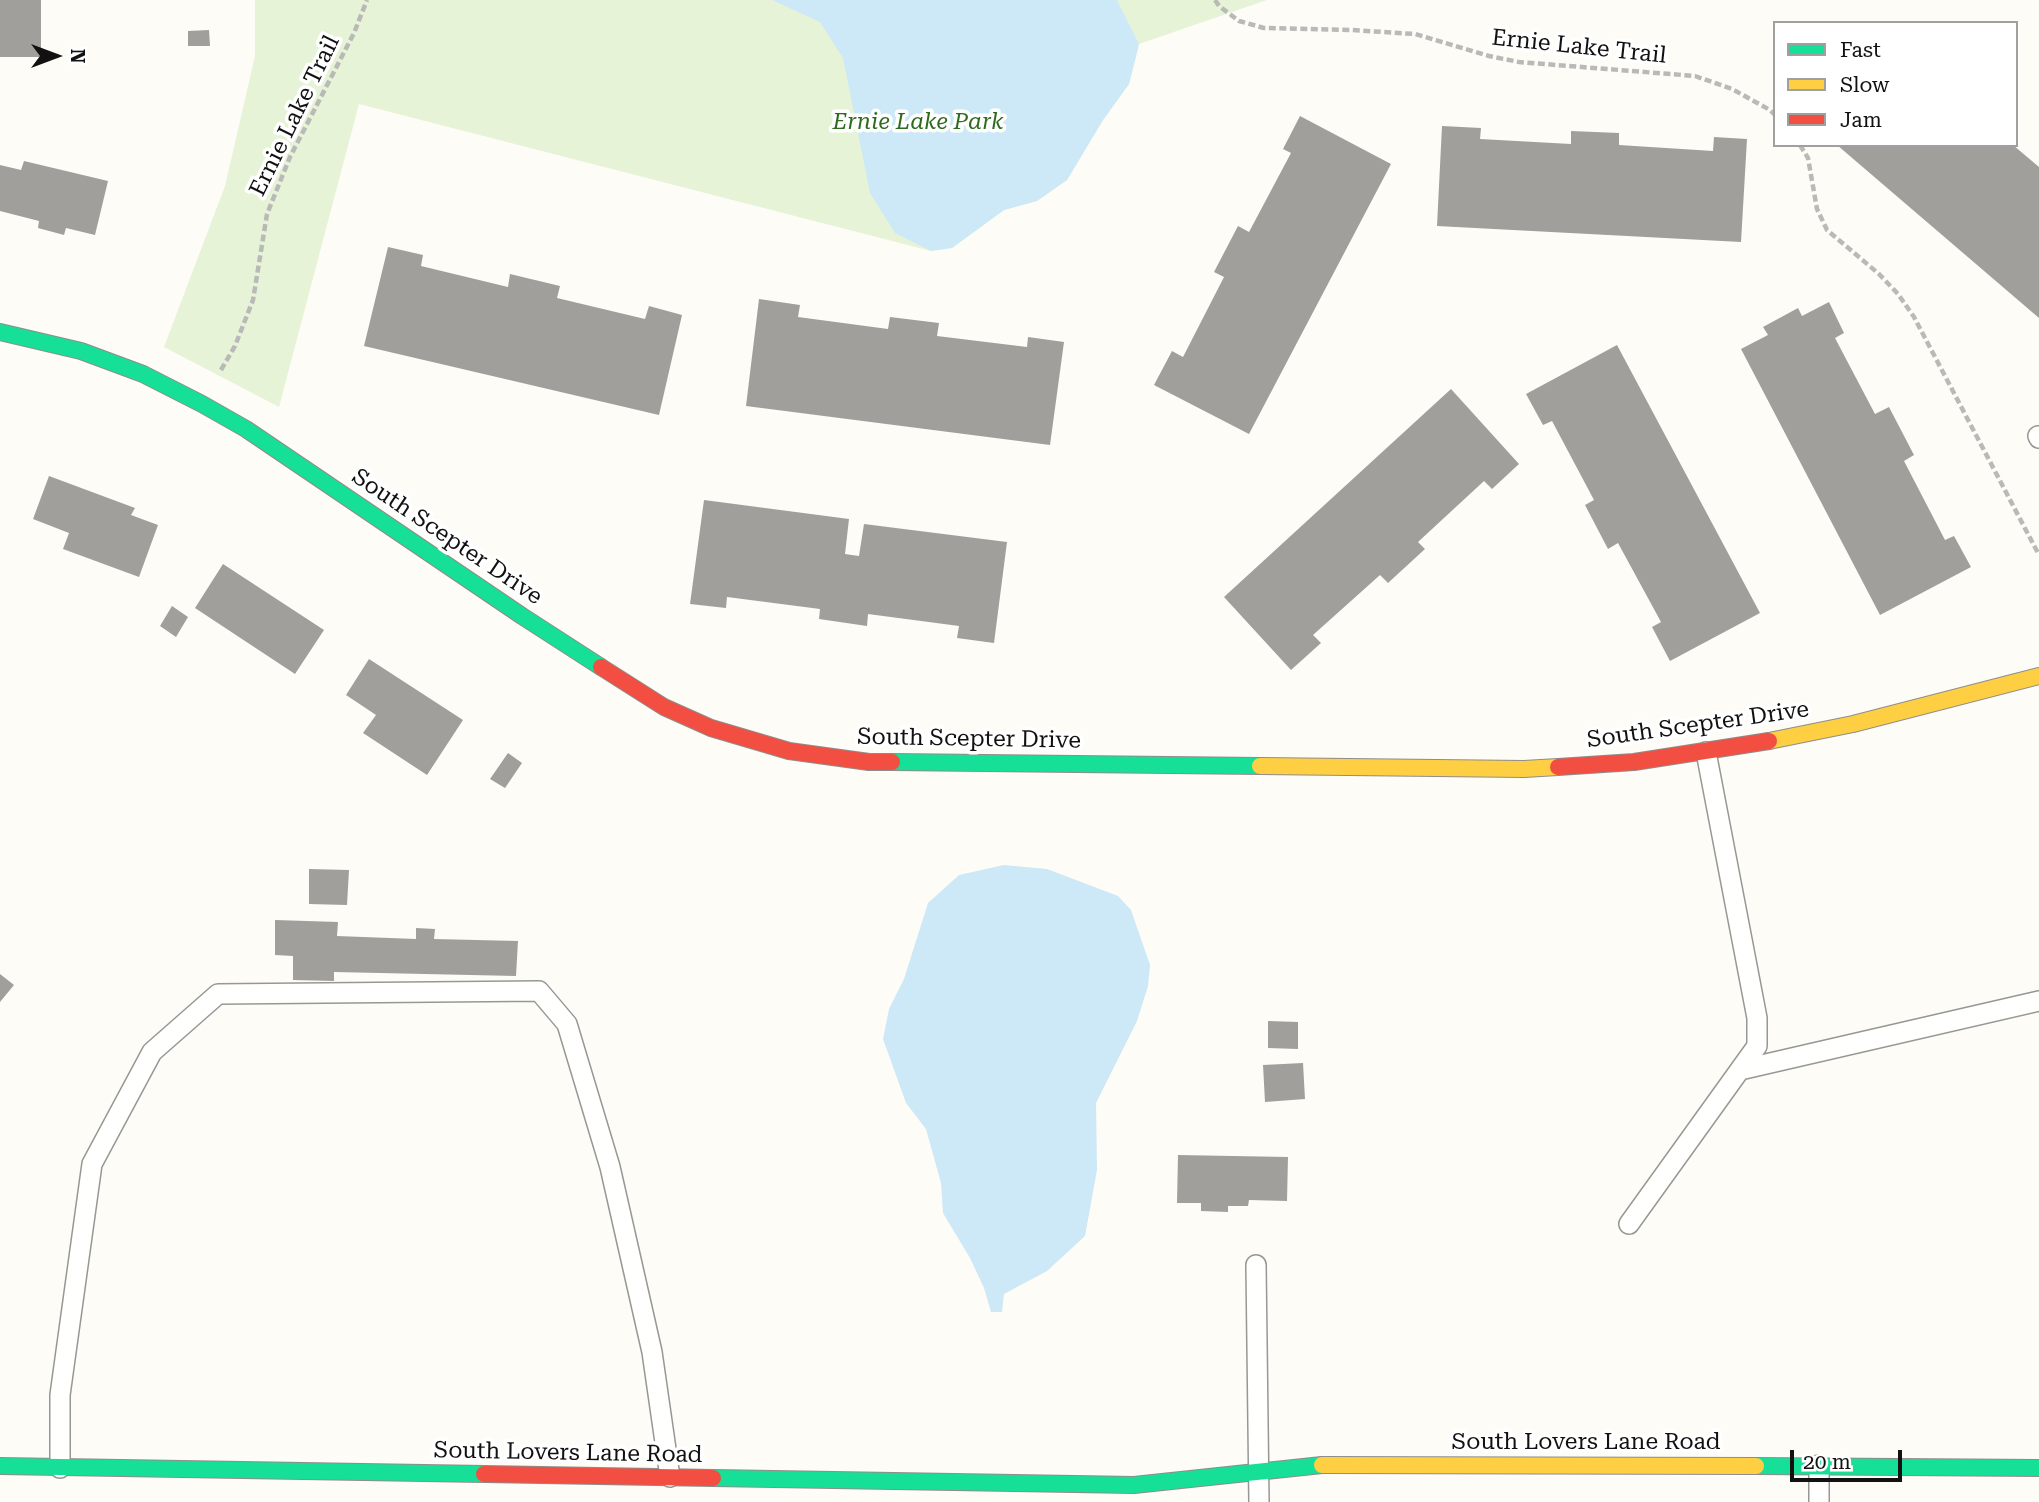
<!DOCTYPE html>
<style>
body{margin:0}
#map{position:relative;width:2039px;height:1502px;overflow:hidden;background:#fdfcf7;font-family:"Roboto Serif",serif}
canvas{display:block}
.legend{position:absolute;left:1773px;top:21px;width:245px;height:126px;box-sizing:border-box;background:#fff;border:2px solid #a0a0a0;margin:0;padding:9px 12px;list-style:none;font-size:21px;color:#111}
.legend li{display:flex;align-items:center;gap:14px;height:35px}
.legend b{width:35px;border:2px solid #a0a0a0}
.north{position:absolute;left:21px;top:21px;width:70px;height:70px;-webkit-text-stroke:5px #fff;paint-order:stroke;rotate:90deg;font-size:19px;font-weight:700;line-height:28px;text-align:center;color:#111}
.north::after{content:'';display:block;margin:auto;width:24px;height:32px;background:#111;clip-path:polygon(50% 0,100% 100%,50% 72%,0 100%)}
.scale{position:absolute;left:1790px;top:1450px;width:112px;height:32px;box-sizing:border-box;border:4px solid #111;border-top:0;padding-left:9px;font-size:21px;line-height:24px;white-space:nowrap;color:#111;-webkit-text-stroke:5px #fff;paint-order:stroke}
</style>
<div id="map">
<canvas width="2039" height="1502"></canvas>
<ul class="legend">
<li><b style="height:9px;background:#16e098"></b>Fast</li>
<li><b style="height:9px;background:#ffcf43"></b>Slow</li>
<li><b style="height:9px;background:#f24e42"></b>Jam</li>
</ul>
<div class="north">N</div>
<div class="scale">20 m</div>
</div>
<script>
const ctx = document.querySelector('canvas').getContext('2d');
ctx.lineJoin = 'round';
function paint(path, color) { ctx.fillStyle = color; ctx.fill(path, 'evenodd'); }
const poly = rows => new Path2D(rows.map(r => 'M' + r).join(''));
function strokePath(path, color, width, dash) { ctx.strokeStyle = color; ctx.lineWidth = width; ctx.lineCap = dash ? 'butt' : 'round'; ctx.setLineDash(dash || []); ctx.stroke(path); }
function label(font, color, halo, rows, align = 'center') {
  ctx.font = font + ' "Roboto Serif",serif'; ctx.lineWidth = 7; ctx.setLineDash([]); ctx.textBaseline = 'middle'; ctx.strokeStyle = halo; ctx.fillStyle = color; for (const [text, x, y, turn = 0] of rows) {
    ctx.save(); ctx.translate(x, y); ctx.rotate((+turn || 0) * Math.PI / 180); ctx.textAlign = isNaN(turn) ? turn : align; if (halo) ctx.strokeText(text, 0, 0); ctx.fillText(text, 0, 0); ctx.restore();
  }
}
paint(poly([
 [255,0,1267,0,1139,44,1129,84,1103,120,1067,180,1037,201,1004,210,952,248,931,251,359,104,279,407,164,347,225,186,255,56]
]), '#e7f3d7');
paint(poly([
 [772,0,1117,0,1139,44,1129,84,1103,120,1067,180,1037,201,1004,210,952,248,931,251,895,233,870,193,843,58,820,22],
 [1004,865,1047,869,1118,896,1131,910,1150,965,1148,986,1137,1021,1096,1103,1097,1170,1085,1236,1047,1271,1004,1294,1002,1312,991,1312,984,1288,970,1258,943,1213,941,1183,926,1129,906,1103,883,1039,889,1009,904,979,928,903,959,875]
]), '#cde8f7');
paint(poly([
 [0,0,41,0,41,57,0,57],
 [209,30,210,46,188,46,188,31],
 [1300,116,1391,164,1249,434,1154,385,1172,351,1183,357,1224,277,1214,272,1238,226,1249,232,1291,153,1283,149],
 [1442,126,1481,128,1480,139,1571,144,1571,131,1619,133,1619,145,1713,151,1714,137,1747,139,1741,242,1437,226],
 [1837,145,2013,145,2039,167,2039,318],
 [24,161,108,181,95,235,66,228,64,235,38,228,39,221,0,211,0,165,21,170],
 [388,247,423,255,421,266,508,287,510,274,560,286,557,298,645,319,649,306,682,315,659,415,364,346],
 [759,299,800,305,798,317,888,329,890,317,939,323,937,336,1027,347,1028,337,1064,342,1050,445,746,406],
 [1829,302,1844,333,1835,338,1875,414,1889,407,1914,455,1904,461,1945,540,1954,536,1971,567,1880,615,1741,349,1768,335,1763,327,1798,308,1802,316],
 [1617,345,1760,613,1670,661,1652,627,1661,622,1618,543,1608,549,1585,505,1594,500,1552,421,1543,425,1526,394],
 [1451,389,1519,464,1492,489,1484,481,1418,542,1425,549,1388,583,1380,575,1313,635,1321,643,1291,670,1224,597],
 [49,476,135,508,131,515,158,525,139,577,63,549,69,533,33,519],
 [704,500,849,519,845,554,859,556,864,524,1007,542,994,643,957,638,959,626,868,614,867,626,819,619,820,609,727,597,726,608,690,604],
 [223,564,324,630,295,674,195,608],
 [172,606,188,617,176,637,160,626],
 [369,659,463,720,427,775,363,733,376,715,346,695],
 [508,753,522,763,505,788,490,779],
 [309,869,349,870,347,905,309,904],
 [275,920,338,922,337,936,416,939,416,928,435,929,434,939,518,941,516,976,334,972,334,981,293,980,293,956,275,955],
 [0,974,14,985,0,1002],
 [1268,1021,1298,1022,1298,1049,1268,1048],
 [1303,1063,1305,1099,1265,1102,1263,1065],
 [1178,1155,1288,1157,1287,1201,1249,1200,1248,1206,1228,1206,1228,1212,1201,1211,1201,1203,1177,1203]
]), '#a19f9c');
const lane = poly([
 [2038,436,2039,438],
 [1740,1070,2039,1001],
 [1629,1224,1757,1046,1757,1018,1706,752],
 [1256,1265,1259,1502],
 [1819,1465,1819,1502],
 [60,1468,60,1395,92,1164,152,1052,218,994,539,991,567,1024,610,1167,652,1352,670,1477]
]);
const fast = poly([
 [0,332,81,351,143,374,202,404,246,429,522,616,601,667],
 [892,762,1260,766],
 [0,1466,484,1474],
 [1756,1466,2039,1468],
 [713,1478,1134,1485,1322,1465]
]);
const slow = poly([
 [1769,741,1853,724,2039,676],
 [1260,766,1524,769,1558,767],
 [1322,1465,1756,1466]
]);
const jam = poly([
 [601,667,664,707,711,728,789,751,869,762,892,762],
 [1558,767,1634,762,1769,741],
 [484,1474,713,1478]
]);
strokePath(lane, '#979795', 22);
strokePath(fast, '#8e8d8b', 18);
strokePath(slow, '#8e8d8b', 18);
strokePath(jam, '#8e8d8b', 18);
strokePath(poly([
 [1215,0,1219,6,1239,21,1264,28,1351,30,1415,34,1489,56,1519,62,1695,76,1732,89,1770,110,1775,115],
 [1800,145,1808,158,1817,209,1827,230,1879,274,1898,294,1914,317,2039,555],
 [221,370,235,346,253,300,267,214,290,157,354,33,367,0]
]), '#b9b9b8', 4.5, [7, 3.5]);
strokePath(lane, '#fffffe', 19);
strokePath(fast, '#16e098', 16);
strokePath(slow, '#ffcf43', 16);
strokePath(jam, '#f24e42', 16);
label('23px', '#111', '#fff', [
 ["Ernie Lake Trail",1579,47,6],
 ["Ernie Lake Trail",295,116,-64],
 ["South Scepter Drive",447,537,34],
 ["South Scepter Drive",1698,725,-8],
 ["South Scepter Drive",969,739,1],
 ["South Lovers Lane Road",1586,1442],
 ["South Lovers Lane Road",568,1453,1]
]);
label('italic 23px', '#2f6b1f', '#fff', [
 ["Ernie Lake Park",918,122]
]);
</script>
